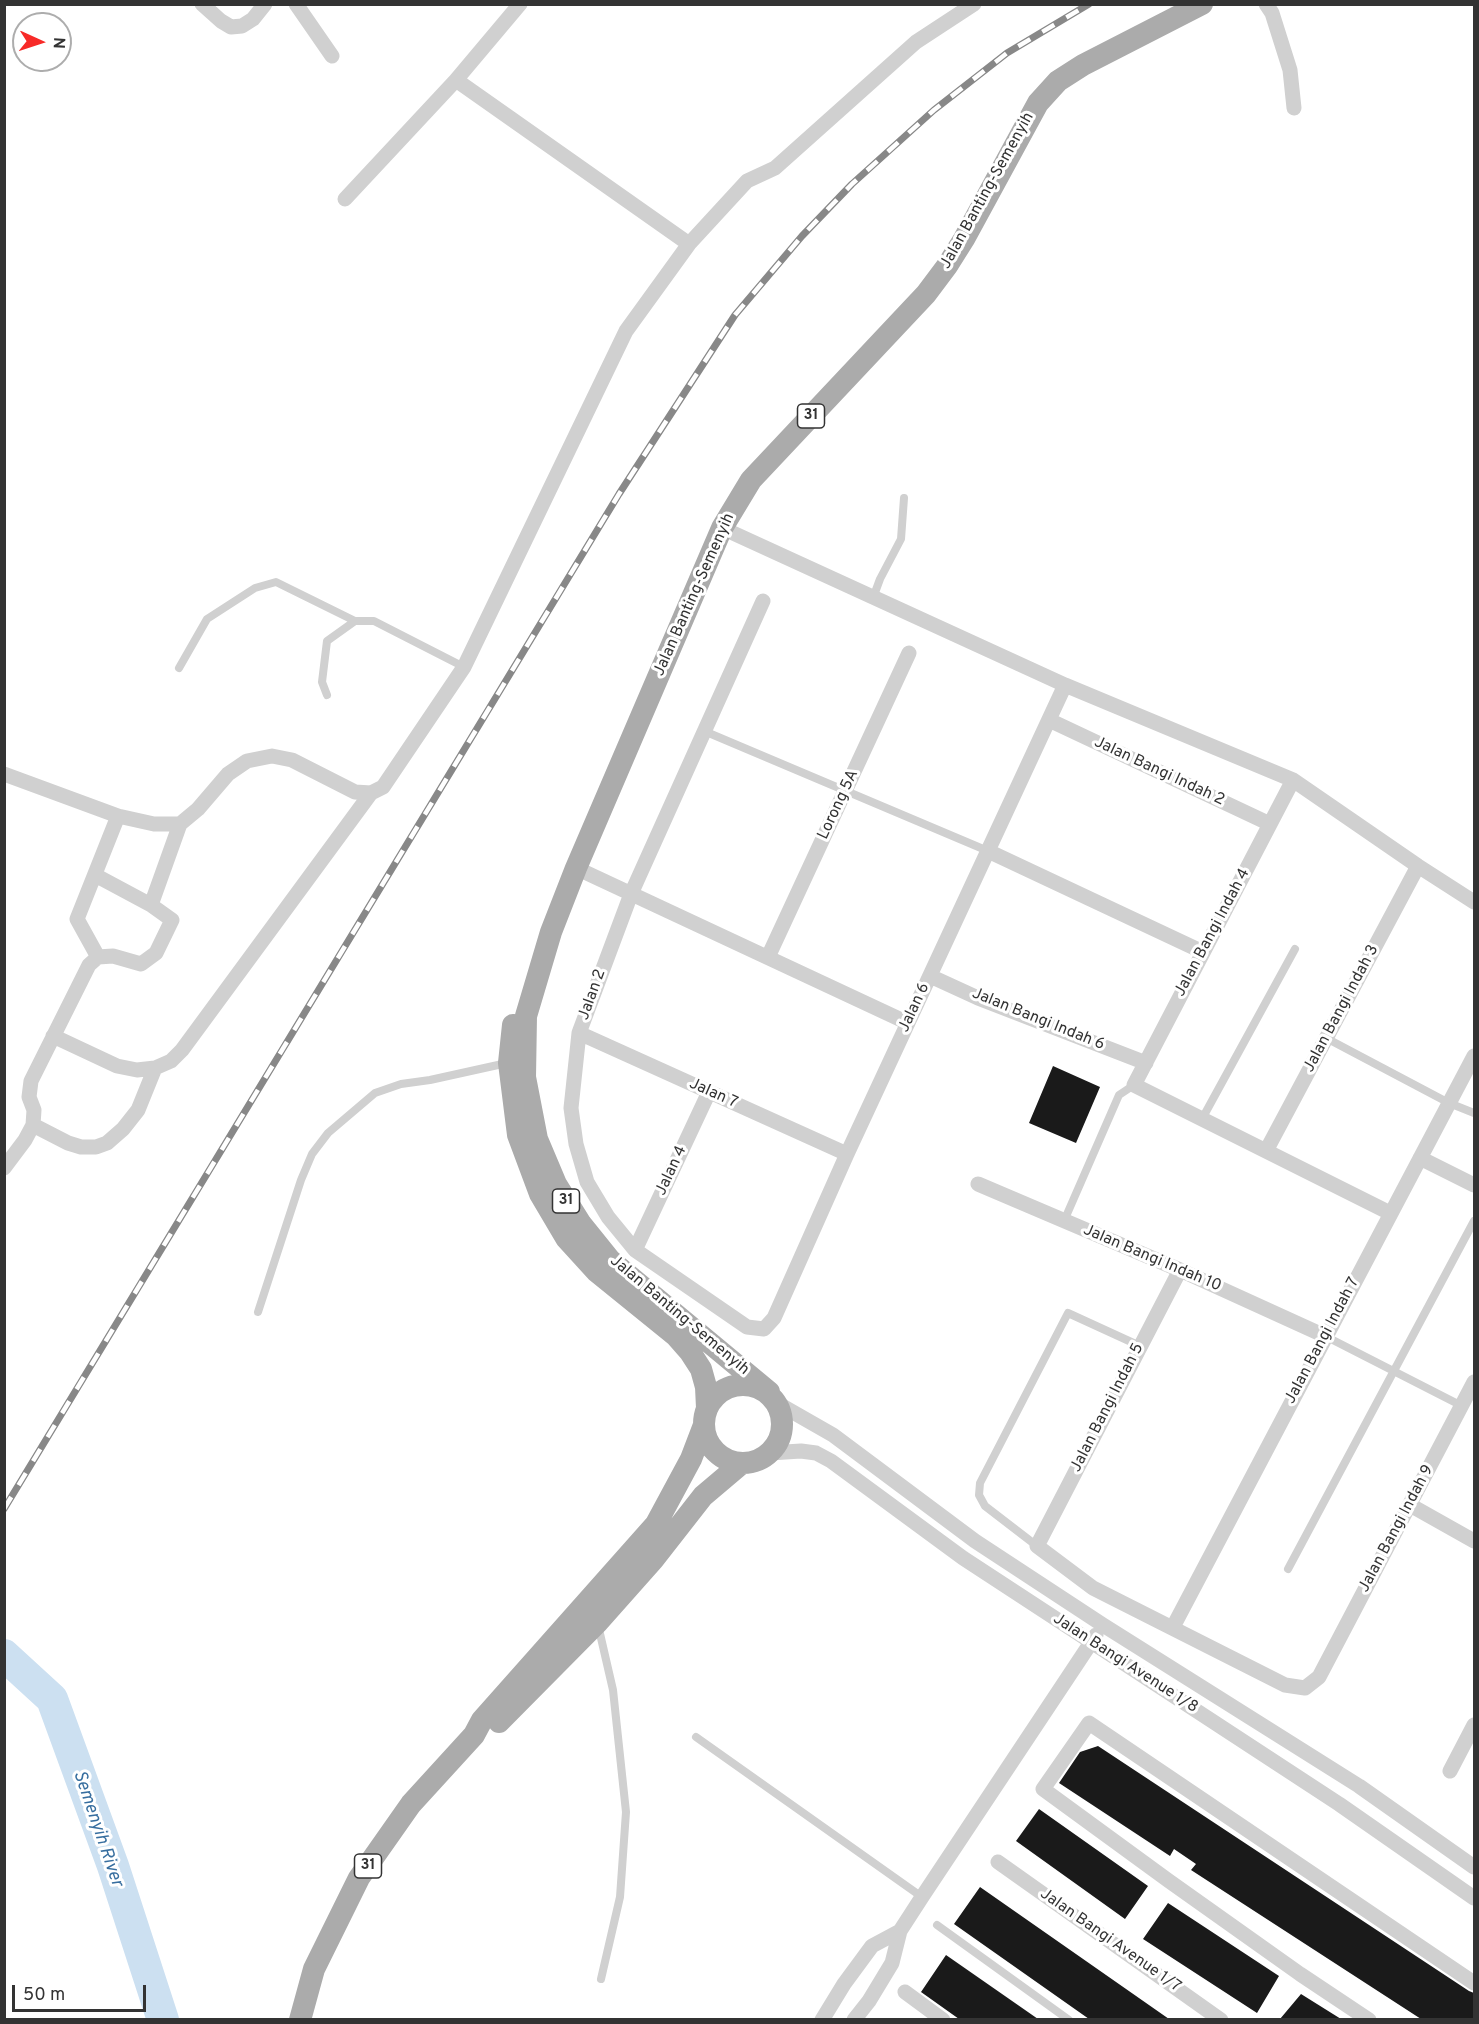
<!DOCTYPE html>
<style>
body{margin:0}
#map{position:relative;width:1479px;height:2024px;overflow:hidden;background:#fff;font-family:Overpass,sans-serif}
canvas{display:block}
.frame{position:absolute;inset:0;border:6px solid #333;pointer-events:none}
.north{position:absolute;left:12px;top:12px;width:60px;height:60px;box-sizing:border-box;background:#fff;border:2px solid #adadad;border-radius:50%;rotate:93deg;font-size:16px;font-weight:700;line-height:24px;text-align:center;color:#333}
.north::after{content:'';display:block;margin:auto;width:21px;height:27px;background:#f72a28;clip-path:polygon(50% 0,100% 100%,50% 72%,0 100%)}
.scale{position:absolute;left:12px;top:1985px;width:134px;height:27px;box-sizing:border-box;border:3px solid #333;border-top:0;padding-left:8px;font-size:18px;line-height:21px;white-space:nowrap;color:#333;-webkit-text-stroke:4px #fff;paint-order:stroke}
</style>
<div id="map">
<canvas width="1479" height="2024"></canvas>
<div class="frame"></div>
<div class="north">N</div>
<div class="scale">50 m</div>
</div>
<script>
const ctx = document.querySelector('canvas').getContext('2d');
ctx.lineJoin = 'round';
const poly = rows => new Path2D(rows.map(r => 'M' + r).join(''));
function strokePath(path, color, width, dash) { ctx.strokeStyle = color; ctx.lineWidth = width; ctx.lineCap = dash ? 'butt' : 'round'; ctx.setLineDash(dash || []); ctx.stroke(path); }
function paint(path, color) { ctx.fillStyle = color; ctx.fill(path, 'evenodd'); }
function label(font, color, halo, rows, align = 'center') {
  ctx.font = font + ' Overpass,sans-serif'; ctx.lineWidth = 6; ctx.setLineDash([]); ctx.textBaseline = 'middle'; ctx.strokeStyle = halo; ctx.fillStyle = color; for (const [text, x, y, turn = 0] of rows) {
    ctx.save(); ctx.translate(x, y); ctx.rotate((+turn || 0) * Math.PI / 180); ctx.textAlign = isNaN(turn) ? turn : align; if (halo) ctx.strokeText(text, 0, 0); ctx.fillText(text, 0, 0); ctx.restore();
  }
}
strokePath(poly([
 [4,1655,52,1699,113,1866,163,2020]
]), '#cce0f1', 32);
paint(poly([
 [1053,1066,1100,1087,1076,1143,1029,1123],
 [1098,1746,1469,1991,1474,1993,1474,2019,1421,2019,1191,1870,1196,1864,1174,1849,1170,1856,1059,1783,1080,1752],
 [1039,1809,1148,1886,1125,1919,1016,1841],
 [980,1887,1169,2019,1089,2019,954,1924],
 [1168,1903,1279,1976,1257,2013,1143,1939],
 [946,1955,1038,2019,959,2019,921,1992],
 [1301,1994,1341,2019,1280,2019]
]), '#1a1a1a');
strokePath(poly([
 [873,598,880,579,901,539,904,498],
 [179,668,207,619,255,588,276,582,355,621],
 [327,695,322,682,327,641,355,621,374,621,464,667],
 [704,731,988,851],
 [1326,1038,1449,1103,1474,1113],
 [1202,1119,1295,949],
 [1064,1221,1119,1095,1134,1085],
 [258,1312,301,1180,312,1154,328,1133,375,1093,401,1084,430,1080,507,1063],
 [1325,1336,1462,1406],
 [1037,1546,985,1506,979,1495,980,1483,1068,1313,1140,1346],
 [1288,1569,1474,1221],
 [598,1625,613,1690,626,1812,620,1897,601,1979],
 [696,1737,922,1897],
 [937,1925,1069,2020]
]), '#d0d0d0', 8);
strokePath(poly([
 [202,4,221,21,231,27,242,26,253,19,265,4],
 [296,4,332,56],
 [1266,4,1272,13,1290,70,1294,108],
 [456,80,520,4],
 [345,199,456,80,689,244],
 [722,528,1065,685,1293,780,1418,866,1474,902],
 [763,601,631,894,579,1033,571,1108,576,1144,587,1182,608,1217,635,1250,747,1327,764,1329,774,1318,847,1154,1065,685],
 [1049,720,1270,824],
 [4,774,118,816,154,824,180,824,198,809,228,774,247,761,272,756,292,760,355,792,371,793,383,787,464,667,626,331,689,244,747,181,775,168,916,42,974,4],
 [1293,780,1134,1085,1390,1213],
 [988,851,1203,952],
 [576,868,908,1023],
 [95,875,151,905,180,824],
 [98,957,77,919,118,816],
 [768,957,909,653],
 [930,976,978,998,1146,1063],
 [579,1033,847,1154],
 [53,1036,117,1066,137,1070,155,1068,171,1061,182,1050,371,793],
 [33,1125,68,1143,81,1147,96,1147,107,1143,123,1129,138,1110,155,1068],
 [1266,1151,1418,866],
 [1420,1158,1474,1185],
 [4,1168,25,1140,33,1125,34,1110,29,1097,31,1081,89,965,98,957,113,956,141,964,156,953,172,920,151,905],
 [978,1184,1180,1270,1325,1336],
 [635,1250,709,1092],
 [1180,1270,1037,1546,1093,1588,1285,1685,1305,1688,1319,1677,1474,1382],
 [777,1403,833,1435,975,1541,1103,1625,1359,1786,1474,1867],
 [770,1453,801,1451,816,1453,831,1461,963,1558,1339,1804,1474,1898],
 [1410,1505,1474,1541],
 [1173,1627,1474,1056],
 [1450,1771,1474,1725],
 [998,1862,1221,2020],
 [905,1992,943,2020],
 [822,2020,844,1984,872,1946,900,1931],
 [854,2020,869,2001,892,1963,900,1931,922,1897,1096,1635],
 [1369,2020,1300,1974,1169,1881,1043,1789,1089,1723,1474,1983]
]), '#d0d0d0', 15);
strokePath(poly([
 [513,1025,509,1063,518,1135,540,1194,566,1238,597,1272,676,1336,690,1352,701,1369,706,1387,707,1408],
 '704 1424a39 39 0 1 1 78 0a39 39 0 1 1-78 0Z',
 [769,1392,610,1260,581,1224,556,1184,537,1139,525,1077,526,1016,551,932,576,868,722,528,751,480,926,294,947,266,964,239,1038,103,1058,81,1083,65,1202,4],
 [499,1722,598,1622,653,1560,703,1496,742,1463],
 [300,2020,314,1969,359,1878,411,1804,474,1735,482,1720,656,1524,691,1459,704,1425]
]), '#ababab', 22);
const rail = poly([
 [4,1509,619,494,735,315,802,236,852,184,934,110,1007,53,1089,4]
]);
strokePath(rail, '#888', 7);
strokePath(rail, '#fff', 4.5, [14]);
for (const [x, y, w] of [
 [811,416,27],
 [566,1201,27],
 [368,1866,27]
]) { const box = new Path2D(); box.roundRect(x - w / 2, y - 12, w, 24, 4.5); ctx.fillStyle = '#fff'; ctx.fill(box); strokePath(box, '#333', 1.5); }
label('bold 15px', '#333', null, [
 ["31",811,416],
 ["31",566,1201],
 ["31",368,1866]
]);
label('16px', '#333', '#fff', [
 ["Jalan Banting-Semenyih",988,191,-61],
 ["Jalan Banting-Semenyih",695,595,-66],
 ["Jalan Bangi Indah 2",1159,772,25],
 ["Lorong 5A",839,805,-65],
 ["Jalan Bangi Indah 4",1213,933,-62],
 ["Jalan 2",593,995,-70],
 ["Jalan 6",915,1008,-65],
 ["Jalan Bangi Indah 3",1342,1009,-62],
 ["Jalan Bangi Indah 6",1038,1020,22],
 ["Jalan 7",713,1094,24],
 ["Jalan 4",672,1171,-65],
 ["Jalan Bangi Indah 10",1152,1259,23],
 ["Jalan Banting-Semenyih",679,1316,40],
 ["Jalan Bangi Indah 7",1323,1341,-62],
 ["Jalan Bangi Indah 5",1108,1408,-63],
 ["Jalan Bangi Indah 9",1397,1529,-62],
 ["Jalan Bangi Avenue 1/8",1125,1664,33],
 ["Jalan Bangi Avenue 1/7",1110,1941,35]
]);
label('italic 18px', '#376e9f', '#fff', [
 ["Semenyih River",97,1829,71]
]);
</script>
